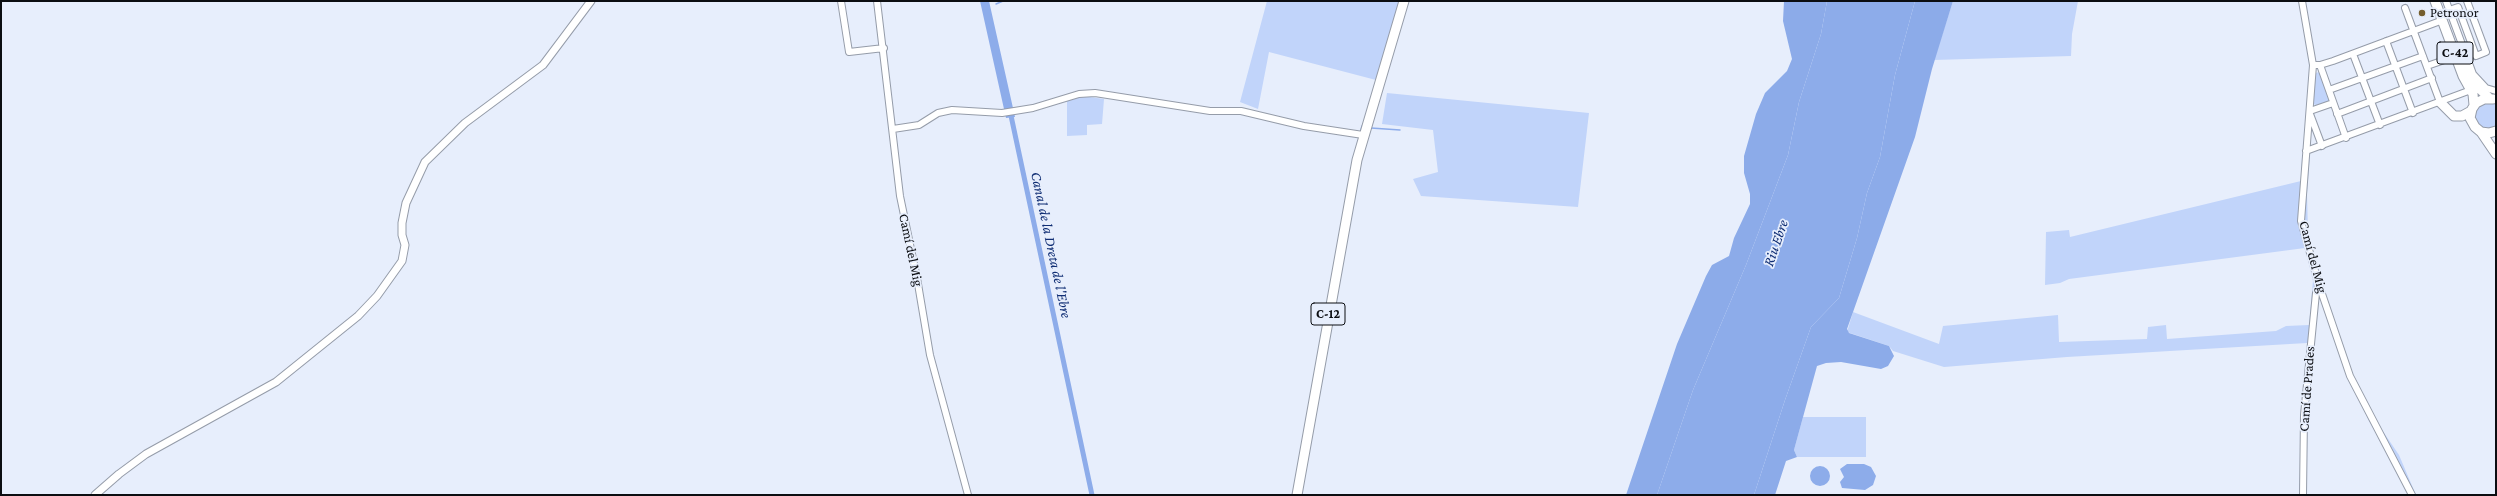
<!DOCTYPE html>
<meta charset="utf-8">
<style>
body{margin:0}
#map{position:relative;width:2497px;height:496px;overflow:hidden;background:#e7eefc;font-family:"Crimson Pro",serif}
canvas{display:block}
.frame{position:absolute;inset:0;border:2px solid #0b0d11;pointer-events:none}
</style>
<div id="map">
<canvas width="2497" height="496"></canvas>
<div class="frame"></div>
</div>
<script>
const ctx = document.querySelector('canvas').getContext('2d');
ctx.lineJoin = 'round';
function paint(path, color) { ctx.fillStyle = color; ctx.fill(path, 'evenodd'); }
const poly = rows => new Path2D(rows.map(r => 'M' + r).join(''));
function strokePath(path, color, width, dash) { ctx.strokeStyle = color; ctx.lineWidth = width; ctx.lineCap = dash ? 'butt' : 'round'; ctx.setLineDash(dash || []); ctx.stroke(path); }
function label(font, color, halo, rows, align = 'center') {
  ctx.font = font + ' "Crimson Pro",serif'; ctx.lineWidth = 3.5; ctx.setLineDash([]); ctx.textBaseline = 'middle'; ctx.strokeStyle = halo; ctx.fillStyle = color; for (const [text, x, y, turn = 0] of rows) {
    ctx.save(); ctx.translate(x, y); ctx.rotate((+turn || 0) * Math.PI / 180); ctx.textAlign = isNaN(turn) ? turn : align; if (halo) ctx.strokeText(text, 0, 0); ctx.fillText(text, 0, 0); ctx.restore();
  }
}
paint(poly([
 [1267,1,1401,1,1376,80,1269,52,1258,109,1240,102],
 [1953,1,2078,1,2072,34,2071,56,1934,60],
 [2320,72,2329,101,2316,105,2313,104,2315,73],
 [1387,93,1589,113,1578,207,1421,196,1413,179,1438,172,1433,130,1382,124],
 [1083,96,1104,99,1102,124,1087,125,1087,135,1067,136,1067,98],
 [2486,102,2496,104,2496,127,2489,130,2479,127,2475,118,2477,107],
 [2310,154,2307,194,2308,232,2324,292,2352,375,2380,427,2399,455,2416,495,2408,495,2396,465,2369,421,2348,374,2319,294,2307,408,2305,495,2299,495,2307,343,2067,357,1944,367,1893,351,1889,346,1847,332,1853,312,1939,344,1943,326,2058,315,2059,342,2147,339,2148,327,2166,325,2167,339,2276,331,2286,326,2309,325,2313,281,2305,248,2069,279,2060,283,2045,285,2046,232,2069,230,2070,237,2301,181,2302,156],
 [1803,417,1866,417,1866,457,1797,457,1794,450]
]), '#c1d4fa');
paint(poly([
 [1784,1,1827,1,1821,34,1799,102,1788,155,1746,265,1693,390,1657,495,1626,495,1677,344,1706,276,1712,265,1729,256,1734,238,1750,204,1750,194,1744,173,1744,156,1756,114,1765,93,1787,71,1792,59,1783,21],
 [1915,1,1953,1,1932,69,1915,137,1847,329,1849,333,1889,346,1894,356,1888,366,1881,369,1841,362,1826,363,1817,366,1794,450,1797,457,1786,461,1775,495,1754,495,1785,400,1811,327,1839,298,1857,238,1867,193,1880,157,1895,75]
]), '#8cabe9');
paint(poly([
 [980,1,989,1,1015,117,1006,118],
 [1827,1,1915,1,1895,75,1880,157,1867,193,1857,238,1839,298,1811,327,1785,400,1754,495,1657,495,1693,390,1746,265,1788,155,1799,102,1821,34],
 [1847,464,1864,464,1871,467,1876,476,1873,485,1865,490,1842,488,1840,482,1844,477,1840,469],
 '1810 476a10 10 0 1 1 20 0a10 10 0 1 1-20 0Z'
]), '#8dacea');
strokePath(poly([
 [996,4,1003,1],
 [1371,128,1400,130],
 [1361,130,1362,126]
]), '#8dacea', 1.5);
strokePath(poly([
 [1010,111,1092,495]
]), '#8dacea', 5);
const minor = poly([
 [841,1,849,52,884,48],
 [877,1,900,196,917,278,930,355,968,495],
 [2302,1,2313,65,2301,221,2319,285,2350,376,2412,495],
 [2446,1,2473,74,2486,88,2496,91],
 [2405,8,2440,102],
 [2449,10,2458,7,2476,56,2486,52,2467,1],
 [2386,41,2413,113],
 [2353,54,2380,125],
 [2313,65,2320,65,2333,61,2443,20],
 [2320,65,2346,138],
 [2427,66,2456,56],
 [2329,90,2423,56],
 [2310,111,2333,103],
 [2310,114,2322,146],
 [2337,114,2432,78],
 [893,129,919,125,938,113,952,110,1002,113,1033,108,1079,94,1095,93,1210,111,1241,111,1304,126,1363,135],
 [2306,151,2471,90],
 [2303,495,2304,415,2316,293,2319,285]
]);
const tertiary = poly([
 [95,495,119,474,146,454,276,382,358,316,377,296,402,261,405,245,402,235,402,223,406,203,425,162,465,123,543,65,591,1]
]);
const primary = poly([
 [2435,1,2463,76,2473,94,2474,105],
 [2466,67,2479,88,2490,99],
 [2493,99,2484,99,2476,103,2472,109,2470,118,2475,127,2481,132,2489,133,2496,131],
 [2440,102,2454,116,2462,116,2471,111],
 [2481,132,2496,154],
 [1297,495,1357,160,1404,1]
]);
strokePath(minor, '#959ca9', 8);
strokePath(tertiary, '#959ca9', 9);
strokePath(primary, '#959ca9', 11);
strokePath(minor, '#fff', 6);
strokePath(tertiary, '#fff', 7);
strokePath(primary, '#fff', 9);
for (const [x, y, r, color] of [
 [2422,13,4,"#755e2e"]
]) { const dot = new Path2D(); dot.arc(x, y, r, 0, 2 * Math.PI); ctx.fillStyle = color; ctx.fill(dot); strokePath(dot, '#e7eefc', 1.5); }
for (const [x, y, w] of [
 [2455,53,36],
 [1328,314,34]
]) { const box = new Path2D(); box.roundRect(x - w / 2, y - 11, w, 22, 3); ctx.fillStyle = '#e7eefc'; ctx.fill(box); strokePath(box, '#0b0d11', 1); }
label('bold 13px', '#0b0d11', null, [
 ["C-42",2455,53],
 ["C-12",1328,314]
]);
label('14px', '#0b0d11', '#e7eefc', [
 ["Petronor",2430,13]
], 'left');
label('14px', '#0b0d11', '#e7eefc', [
 ["Camí del Mig",911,250,78],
 ["Camí del Mig",2313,257,75],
 ["Camí de Prades",2307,389,-86]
]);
label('italic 15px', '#102e74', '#e7eefc', [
 ["Riu Ebre",1776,243,-71],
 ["Canal de la Dreta de l'Ebre",1051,245,78]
]);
</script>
